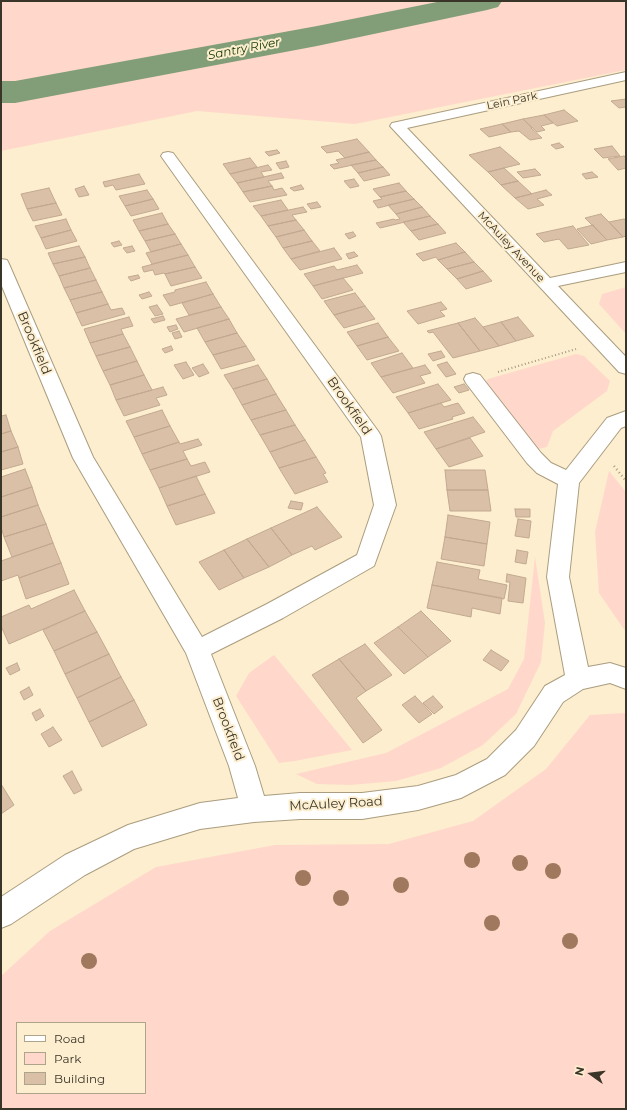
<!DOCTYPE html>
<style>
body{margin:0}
#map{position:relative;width:627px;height:1110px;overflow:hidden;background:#fceece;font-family:Montserrat,sans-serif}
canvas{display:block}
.frame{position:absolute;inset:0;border:2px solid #3a3529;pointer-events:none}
.legend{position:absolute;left:16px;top:1022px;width:130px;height:72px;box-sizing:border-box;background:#fceece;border:1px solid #aea48c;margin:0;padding:5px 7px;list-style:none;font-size:12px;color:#3a3529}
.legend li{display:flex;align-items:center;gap:8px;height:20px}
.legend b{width:20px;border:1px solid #aea48c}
.north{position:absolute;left:571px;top:1054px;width:40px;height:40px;-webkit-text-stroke:3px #fceece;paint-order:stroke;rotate:284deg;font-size:11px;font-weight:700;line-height:16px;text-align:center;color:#3a3529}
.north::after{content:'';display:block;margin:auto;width:14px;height:18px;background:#3a3529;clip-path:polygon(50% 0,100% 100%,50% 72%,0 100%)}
</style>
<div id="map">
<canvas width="627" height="1110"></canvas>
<div class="frame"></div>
<ul class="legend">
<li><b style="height:5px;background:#fff"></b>Road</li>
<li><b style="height:11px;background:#ffd8cb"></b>Park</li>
<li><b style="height:11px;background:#dbc0a8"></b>Building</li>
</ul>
<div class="north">N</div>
</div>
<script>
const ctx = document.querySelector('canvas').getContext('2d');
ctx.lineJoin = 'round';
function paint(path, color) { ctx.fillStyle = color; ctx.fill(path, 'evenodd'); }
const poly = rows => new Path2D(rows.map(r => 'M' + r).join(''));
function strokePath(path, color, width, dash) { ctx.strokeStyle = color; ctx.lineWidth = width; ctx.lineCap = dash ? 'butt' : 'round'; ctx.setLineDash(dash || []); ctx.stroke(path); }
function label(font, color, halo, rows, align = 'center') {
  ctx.font = font + ' Montserrat,sans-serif'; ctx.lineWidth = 4; ctx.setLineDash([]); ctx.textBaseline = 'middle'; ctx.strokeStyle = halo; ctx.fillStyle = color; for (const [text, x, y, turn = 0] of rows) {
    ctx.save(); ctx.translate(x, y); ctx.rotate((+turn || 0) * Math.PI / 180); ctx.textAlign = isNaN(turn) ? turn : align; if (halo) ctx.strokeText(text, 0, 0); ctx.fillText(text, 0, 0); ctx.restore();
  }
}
paint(poly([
 [1,1,626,1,626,70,355,124,197,111,1,151],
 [626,287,626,334,599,304,602,294],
 [576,354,584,356,610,381,607,391,553,431,547,447,534,450,484,384,488,379],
 [609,471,626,492,626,631,623,628,599,593,595,532],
 [535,557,545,623,541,662,516,714,483,745,441,768,396,781,350,785,317,784,296,774,386,753,508,689,524,659],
 [274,655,352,750,295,761,279,763,236,696,249,673],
 [624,713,626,714,626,1109,1,1109,1,976,50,931,156,867,275,845,389,844,473,821,546,769,590,715],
 [17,1023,145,1023,145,1093,17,1093]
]), '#ffd8cb');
paint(poly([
 [442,1,502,1,498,7,487,10,317,46,15,103,1,103,1,81,15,81,317,26,442,1]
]), '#829e78');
const building = poly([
 [626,99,626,107,619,108,611,101,626,99],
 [564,110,578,121,557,126,544,115,564,110],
 [544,115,553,123,541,126,545,130,537,132,523,119,544,115],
 [523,119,532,128,531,128,542,138,530,140,519,131,511,132,502,124,523,119],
 [502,124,511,132,489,137,480,129,502,124],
 [357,139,369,152,345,158,338,151,327,153,321,147,357,139],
 [559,143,564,147,556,149,551,145,559,143],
 [612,146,620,156,603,158,594,149,612,146],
 [500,147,520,164,488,172,469,155,500,147],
 [277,150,280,153,269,156,265,152,277,150],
 [369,152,376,160,334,169,330,165,339,163,336,160,369,152],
 [624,156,626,158,626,168,618,170,608,159,624,156],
 [250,158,257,167,230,174,223,164,250,158],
 [376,160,383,167,358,173,351,165,376,160],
 [286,161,289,167,280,169,276,163,286,161],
 [268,165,272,170,261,172,264,177,237,183,230,174,268,165],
 [383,167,390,175,364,181,358,173,383,167],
 [504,168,518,181,501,185,488,172,504,168],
 [535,169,541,175,523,178,517,172,535,169],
 [592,172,598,177,586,179,582,174,592,172],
 [281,173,284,178,268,181,272,186,243,192,237,183,281,173],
 [139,174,145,184,116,190,113,185,105,187,103,182,139,174],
 [354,179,359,186,350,188,344,181,354,179],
 [518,181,532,194,515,198,501,185,518,181],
 [399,183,406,191,380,197,373,189,399,183],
 [301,185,304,189,294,191,290,188,301,185],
 [84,186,89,195,79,197,75,189,84,186],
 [272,186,274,190,282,188,287,195,250,202,243,192,272,186],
 [49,188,56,203,27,209,21,194,49,188],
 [147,190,153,199,125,206,119,196,147,190],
 [546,190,552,195,537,199,544,205,528,209,515,198,546,190],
 [406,191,414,199,378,208,373,201,382,199,380,197,406,191],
 [153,199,159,209,131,216,125,206,153,199],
 [414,199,422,207,396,214,388,205,414,199],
 [281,200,288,210,261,216,253,206,281,200],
 [317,202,321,207,311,209,307,204,317,202],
 [56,203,62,215,33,221,27,209,56,203],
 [303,207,307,212,292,215,296,220,268,226,261,216,303,207],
 [422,207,430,216,380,228,376,223,394,219,395,220,400,219,396,214,422,207],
 [162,213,168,224,139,231,133,220,162,213],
 [601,214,609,222,623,237,607,240,585,218,601,214],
 [430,216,438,224,411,231,403,222,430,216],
 [66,219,71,230,41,238,35,226,66,219],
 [624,219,626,221,626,236,623,237,609,222,624,219],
 [296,220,304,230,276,237,268,226,296,220],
 [168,224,175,234,145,241,139,231,168,224],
 [438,224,446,233,419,240,411,231,438,224],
 [593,225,607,240,591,244,577,229,593,225],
 [573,226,589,245,568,249,559,239,544,242,536,234,573,226],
 [71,230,77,241,46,249,41,238,71,230],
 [304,230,312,241,283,248,276,237,304,230],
 [353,232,356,236,349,239,345,234,353,232],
 [175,234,181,244,151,252,145,241,175,234],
 [119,241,122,245,114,247,111,243,119,241],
 [312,241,320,251,291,259,283,248,312,241],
 [456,243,465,252,438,260,436,257,423,261,416,254,456,243],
 [181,244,188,255,152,264,146,253,181,244],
 [79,246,85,257,53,264,48,253,79,246],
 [132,246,135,251,127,253,123,248,132,246],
 [334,248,342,259,300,270,291,259,334,248],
 [354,252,358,256,349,259,346,254,354,252],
 [465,252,474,262,447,269,438,260,465,252],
 [188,255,195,267,165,274,164,273,155,275,153,270,144,272,142,267,188,255],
 [85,257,90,268,59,276,53,264,85,257],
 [474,262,483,271,457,279,447,269,474,262],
 [357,265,363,273,313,286,304,274,334,266,337,270,357,265],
 [195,267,202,278,171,286,165,274,195,267],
 [90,268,96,280,64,288,59,276,90,268],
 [483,271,492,281,466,289,457,279,483,271],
 [138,275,140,278,131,281,128,277,138,275],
 [343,278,353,290,322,299,313,286,343,278],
 [96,280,102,292,70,300,64,288,96,280],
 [206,282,213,294,170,306,163,295,175,292,175,290,206,282],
 [102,292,108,304,76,313,70,300,102,292],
 [149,292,152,296,142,299,139,295,149,292],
 [355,293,365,306,334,315,324,301,355,293],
 [213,294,221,307,189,315,182,303,213,294],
 [441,302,447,309,440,311,445,316,418,324,407,311,441,302],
 [108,304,111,310,122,308,125,314,82,326,76,313,108,304],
 [157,305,163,314,155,316,149,307,157,305],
 [365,306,375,319,344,328,334,315,365,306],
 [221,307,229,319,184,332,176,319,221,307],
 [163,316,165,320,154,323,151,319,163,316],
 [129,317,133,326,121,329,123,334,90,343,84,329,129,317],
 [518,317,534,336,516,341,501,322,518,317],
 [475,318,483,327,499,346,480,351,458,323,475,318],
 [229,319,237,333,205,342,197,328,229,319],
 [501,322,516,341,499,346,483,327,501,322],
 [378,323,388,337,357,346,347,332,378,323],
 [458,323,480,351,453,358,433,332,429,333,427,331,458,323],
 [176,325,178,329,170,332,167,327,176,325],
 [179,331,182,337,175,339,172,333,179,331],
 [237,333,246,346,213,355,205,342,237,333],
 [123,334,130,347,96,356,90,343,123,334],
 [388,337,399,351,367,360,357,346,388,337],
 [171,346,173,350,165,353,162,349,171,346],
 [246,346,255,360,221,369,213,355,246,346],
 [130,347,137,361,103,371,96,356,130,347],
 [441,351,445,357,433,361,428,354,441,351],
 [402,353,413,368,381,377,371,363,402,353],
 [137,361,144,375,110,385,103,371,137,361],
 [186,362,194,375,183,379,174,365,186,362],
 [447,362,456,374,446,377,437,365,447,362],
 [203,364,209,373,199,377,192,368,203,364],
 [258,365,267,379,233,389,224,375,258,365],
 [425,365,431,373,420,376,425,383,393,393,381,377,425,365],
 [144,375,152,390,116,400,110,385,144,375],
 [267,379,276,394,242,405,233,389,267,379],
 [438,384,451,400,408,413,396,397,438,384],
 [464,384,469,390,459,393,454,387,464,384],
 [163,387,167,395,156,398,160,405,124,416,116,400,163,387],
 [276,394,286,410,251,420,242,405,276,394],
 [441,403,444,407,458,403,465,413,452,417,453,419,419,429,408,413,441,403],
 [162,410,170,426,134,437,126,421,162,410],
 [286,410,295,425,260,435,251,420,286,410],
 [6,415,11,431,1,434,1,416,6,415],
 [473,417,485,432,436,449,424,432,473,417],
 [295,425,305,440,270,452,260,435,295,425],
 [170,426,179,442,142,454,134,437,170,426],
 [11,431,18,447,1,452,1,434,11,431],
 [470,438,483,456,449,467,436,449,470,438],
 [198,439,202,445,183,451,187,459,150,470,142,454,179,442,180,444,198,439],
 [305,440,316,457,279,468,270,452,305,440],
 [18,447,23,464,1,470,1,452,18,447],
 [316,457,326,473,323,474,328,482,295,494,279,468,316,457],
 [187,459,191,466,205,462,210,472,159,488,150,470,187,459],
 [25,469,32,487,1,497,1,477,25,469],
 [445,470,485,470,488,490,447,490,445,470],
 [196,476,205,494,167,506,159,488,196,476],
 [32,487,38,505,1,517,1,497,32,487],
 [447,490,488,490,491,511,450,511,447,490],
 [205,494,215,513,176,525,167,506,205,494],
 [291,501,303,503,301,510,288,508,291,501],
 [38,505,46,524,4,537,1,527,1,517,38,505],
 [317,507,342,537,315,550,312,546,292,555,271,528,317,507],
 [515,509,530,509,530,517,516,517,515,509],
 [448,515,490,522,487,544,445,537,448,515],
 [518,519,531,521,529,538,515,536,518,519],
 [46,524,53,543,12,557,4,537,46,524],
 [271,528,292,555,269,567,247,539,271,528],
 [445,537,487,544,484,566,441,559,445,537],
 [247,539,269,567,244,578,224,550,247,539],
 [53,543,61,563,19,578,18,575,1,581,1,561,53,543],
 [224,550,244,578,219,590,199,562,224,550],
 [517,550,528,552,526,564,515,562,517,550],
 [437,562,480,570,478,579,507,585,504,599,432,585,437,562],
 [61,563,69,584,26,599,19,578,61,563],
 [507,574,526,578,523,603,508,601,510,582,506,582,507,574],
 [432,585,502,598,500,614,472,608,471,617,427,608,432,585],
 [74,590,85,611,9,644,1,626,1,617,29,605,31,609,74,590],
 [85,611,97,632,54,651,43,630,85,611],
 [421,611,451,641,428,657,398,627,421,611],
 [398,627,428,657,404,674,374,643,398,627],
 [97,632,109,654,65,674,54,651,97,632],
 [365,644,392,675,366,691,339,659,365,644],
 [491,650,509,661,501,671,483,660,491,650],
 [109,654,121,677,77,698,65,674,109,654],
 [339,659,366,691,356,698,382,730,363,743,312,675,339,659],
 [17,663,20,670,10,675,6,668,17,663],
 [121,677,134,700,89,722,77,698,121,677],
 [29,687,33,695,24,700,20,692,29,687],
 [415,696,432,714,419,723,402,705,415,696],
 [433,696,443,707,434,714,423,703,433,696],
 [134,700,147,725,102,747,89,722,134,700],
 [40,709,44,716,36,721,32,713,40,709],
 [53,727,62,740,49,747,41,734,53,727],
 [72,771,82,790,74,794,63,776,72,771],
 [1,784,14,805,1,814,1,784]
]);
paint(building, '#dbc0a8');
strokePath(building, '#c2a890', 1);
const minor = poly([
 [626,72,626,80,407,128,550,278,626,262,626,272,558,286,626,357,626,374,619,372,390,126,392,123,397,122,626,72],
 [168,152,173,153,378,431,381,436,396,505,374,566,283,618,211,654,255,766,264,796,300,793,362,793,418,786,456,775,487,759,516,730,545,686,565,675,547,577,558,484,537,473,527,463,466,383,464,379,466,375,473,373,480,375,541,453,551,463,566,470,607,418,626,411,626,426,621,428,579,483,569,577,588,667,610,663,626,668,626,689,610,683,583,689,563,702,534,746,505,775,461,798,418,810,362,819,300,819,254,822,200,829,134,849,85,875,11,924,1,928,1,897,65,855,128,825,200,803,238,798,229,766,186,653,73,458,1,284,1,259,7,260,9,264,93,457,202,637,267,604,357,555,374,505,361,437,161,156,163,153,168,152]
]);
strokePath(minor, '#aa9d7f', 2);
strokePath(poly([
 [498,372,576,349]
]), '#a49a83', 2, [1, 2.5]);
strokePath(poly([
 [614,466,626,481]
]), '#a49a83', 2.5, [1, 3]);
paint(minor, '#fff');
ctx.fillStyle = '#9f785d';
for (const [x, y] of [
 [472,860],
 [520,863],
 [553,871],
 [303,878],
 [401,885],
 [341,898],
 [492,923],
 [570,941],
 [89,961]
]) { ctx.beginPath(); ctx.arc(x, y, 8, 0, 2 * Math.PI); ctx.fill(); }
label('11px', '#3a3529', '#fceece', [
 ["Lein Park",512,101,-12],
 ["McAuley Avenue",511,247,47]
]);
label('italic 12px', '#103600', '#fceece', [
 ["Santry River",244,49,-11]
]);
label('13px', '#3a3529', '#fceece', [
 ["Brookfield",34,343,67],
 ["Brookfield",349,406,55],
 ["Brookfield",228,729,69],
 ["McAuley Road",336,804,-3]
]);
</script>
